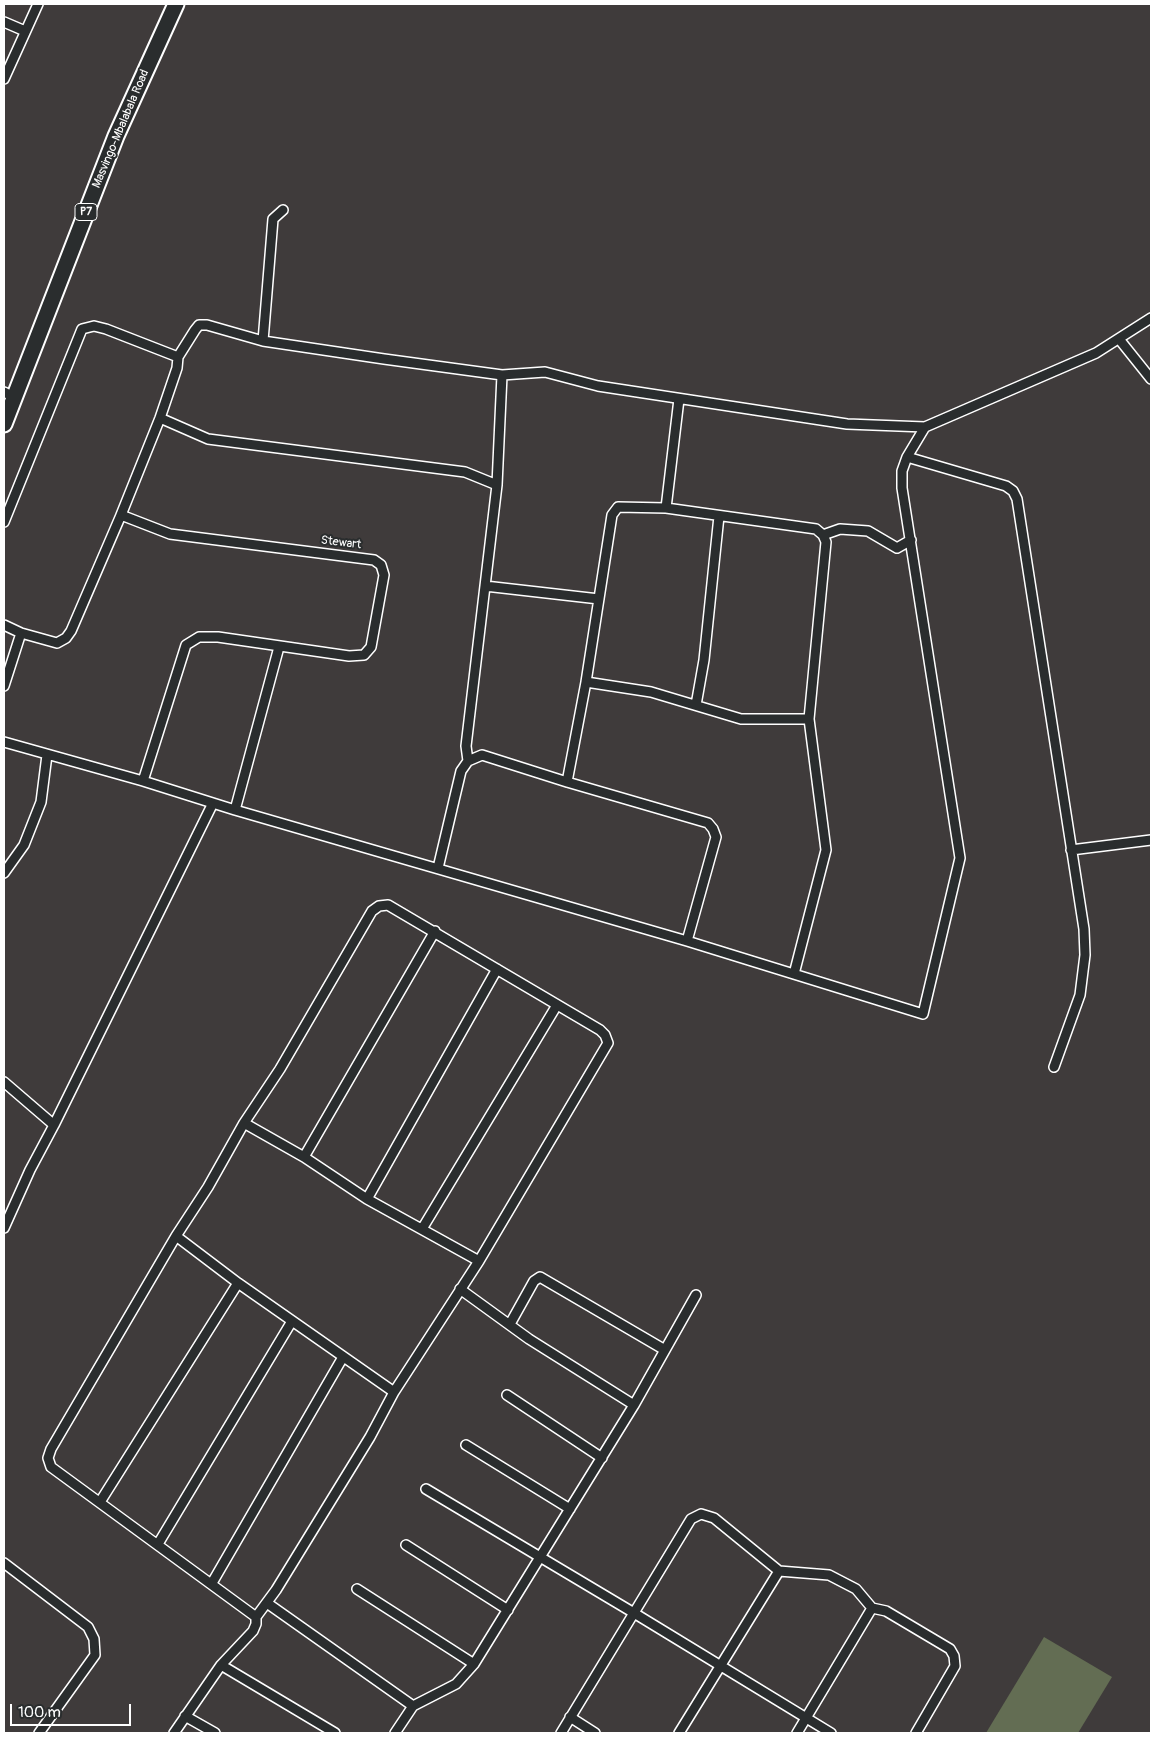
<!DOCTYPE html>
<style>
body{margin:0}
#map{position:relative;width:1155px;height:1737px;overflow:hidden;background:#3f3b3b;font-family:Pangolin,sans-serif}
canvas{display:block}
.frame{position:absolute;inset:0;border:5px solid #fff;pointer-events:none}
.scale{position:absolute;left:10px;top:1704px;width:121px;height:22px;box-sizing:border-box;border:2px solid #fff;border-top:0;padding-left:6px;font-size:15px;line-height:18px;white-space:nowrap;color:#fff;-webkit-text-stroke:4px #2a2d2e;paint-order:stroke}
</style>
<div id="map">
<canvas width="1155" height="1737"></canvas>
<div class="frame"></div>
<div class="scale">100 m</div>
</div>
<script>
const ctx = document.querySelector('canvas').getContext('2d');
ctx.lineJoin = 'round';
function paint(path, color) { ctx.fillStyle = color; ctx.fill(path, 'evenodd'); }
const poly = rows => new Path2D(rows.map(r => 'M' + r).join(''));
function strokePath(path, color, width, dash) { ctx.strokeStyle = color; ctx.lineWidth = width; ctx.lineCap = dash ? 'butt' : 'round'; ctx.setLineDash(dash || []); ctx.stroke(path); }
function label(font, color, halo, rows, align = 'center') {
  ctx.font = font + ' Pangolin,sans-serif'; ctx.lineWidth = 4; ctx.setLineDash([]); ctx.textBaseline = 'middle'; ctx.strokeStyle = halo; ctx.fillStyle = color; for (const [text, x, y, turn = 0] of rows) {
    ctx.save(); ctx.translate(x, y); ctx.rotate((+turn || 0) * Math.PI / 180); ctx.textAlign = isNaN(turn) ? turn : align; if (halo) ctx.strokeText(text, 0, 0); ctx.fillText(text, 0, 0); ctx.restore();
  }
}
paint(poly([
 [1044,1637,1112,1677,1078,1733,986,1733]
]), '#636d53');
const minor = poly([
 [4,22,25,31],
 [4,79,38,4],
 [1119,339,1151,379],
 [263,341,273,219,283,210],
 [178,357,195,330,199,325,207,325,263,341,384,359,502,375,545,372,598,386,847,424,925,427],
 [4,392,14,397],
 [160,418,208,439,465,472,497,485],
 [907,457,1006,486,1013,491,1017,499,1084,929,1085,955,1080,995,1054,1067],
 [666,508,679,399],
 [121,515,170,534,374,560,381,565,384,575,371,647,364,655,349,656,218,637,199,637,186,645,143,781],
 [4,522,82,329,94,326,106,329,178,357,177,368,160,418,121,515,71,631,66,638,57,643,21,633,4,625],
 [823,535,840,529,868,531,897,548,911,540],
 [485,586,599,599],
 [586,682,651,692,741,719,809,719,826,850,794,974],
 [4,686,21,633],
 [696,705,704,660,719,516],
 [4,742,143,781,235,810,687,941,923,1014,960,858,902,488,902,471,907,457,925,427,1096,353,1151,318],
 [468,761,466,746,497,485,502,375],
 [567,782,586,682,612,515,618,507,666,508,816,529,823,535,826,542,809,719],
 [235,810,279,647],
 [1071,850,1151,840],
 [438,868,461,771,468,761,482,755,567,782,708,823,713,829,716,837,687,941],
 [4,873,24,845,41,802,47,755],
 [4,1082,54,1125],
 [244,1123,304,1157,367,1199,479,1261],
 [304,1157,435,931],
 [367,1199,497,969],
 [4,1228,30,1170,54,1125,213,803],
 [422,1229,557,1005],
 [176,1236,238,1283,394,1392],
 [460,1289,529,1339,634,1405],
 [510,1324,534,1281,540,1277,665,1350],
 [507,1395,602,1458],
 [466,1445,570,1509],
 [426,1489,634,1613,831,1733],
 [100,1502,238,1283],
 [158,1544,292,1321],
 [406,1545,508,1610],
 [4,1563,88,1627,94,1639,95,1655,39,1733],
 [212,1583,343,1357],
 [357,1589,474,1664],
 [267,1603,413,1706],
 [221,1665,335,1733],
 [185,1716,215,1733],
 [570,1717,595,1733],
 [174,1733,221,1665,253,1631,256,1624,256,1617,51,1467,48,1458,51,1449,176,1236,208,1187,244,1123,280,1069,372,911,379,906,388,905,600,1030,605,1035,608,1043,479,1261,394,1392,370,1437,276,1590,256,1617],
 [395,1733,413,1706,456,1684,474,1664,634,1405,696,1295],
 [561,1733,691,1519,701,1514,714,1518,779,1571,829,1575,856,1589,872,1608,886,1611,950,1649,954,1656,955,1666,916,1733],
 [679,1733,779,1571],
 [797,1733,872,1608]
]);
const trunk = poly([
 [4,424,116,136,176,4]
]);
strokePath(minor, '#fff', 12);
strokePath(trunk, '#fff', 19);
strokePath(minor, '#2a2d2e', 9);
strokePath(trunk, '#2a2d2e', 15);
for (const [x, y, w] of [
 [86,212,22]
]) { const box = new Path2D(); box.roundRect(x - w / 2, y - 8.5, w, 17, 4); ctx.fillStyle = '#2a2d2e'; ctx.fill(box); strokePath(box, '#fff', 1); }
label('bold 11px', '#fff', null, [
 ["P7",86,212]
]);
label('12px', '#fff', '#2a2d2e', [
 ["Masvingo-Mbalabala Road",121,129,-67],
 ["Stewart",341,543,7]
]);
</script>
